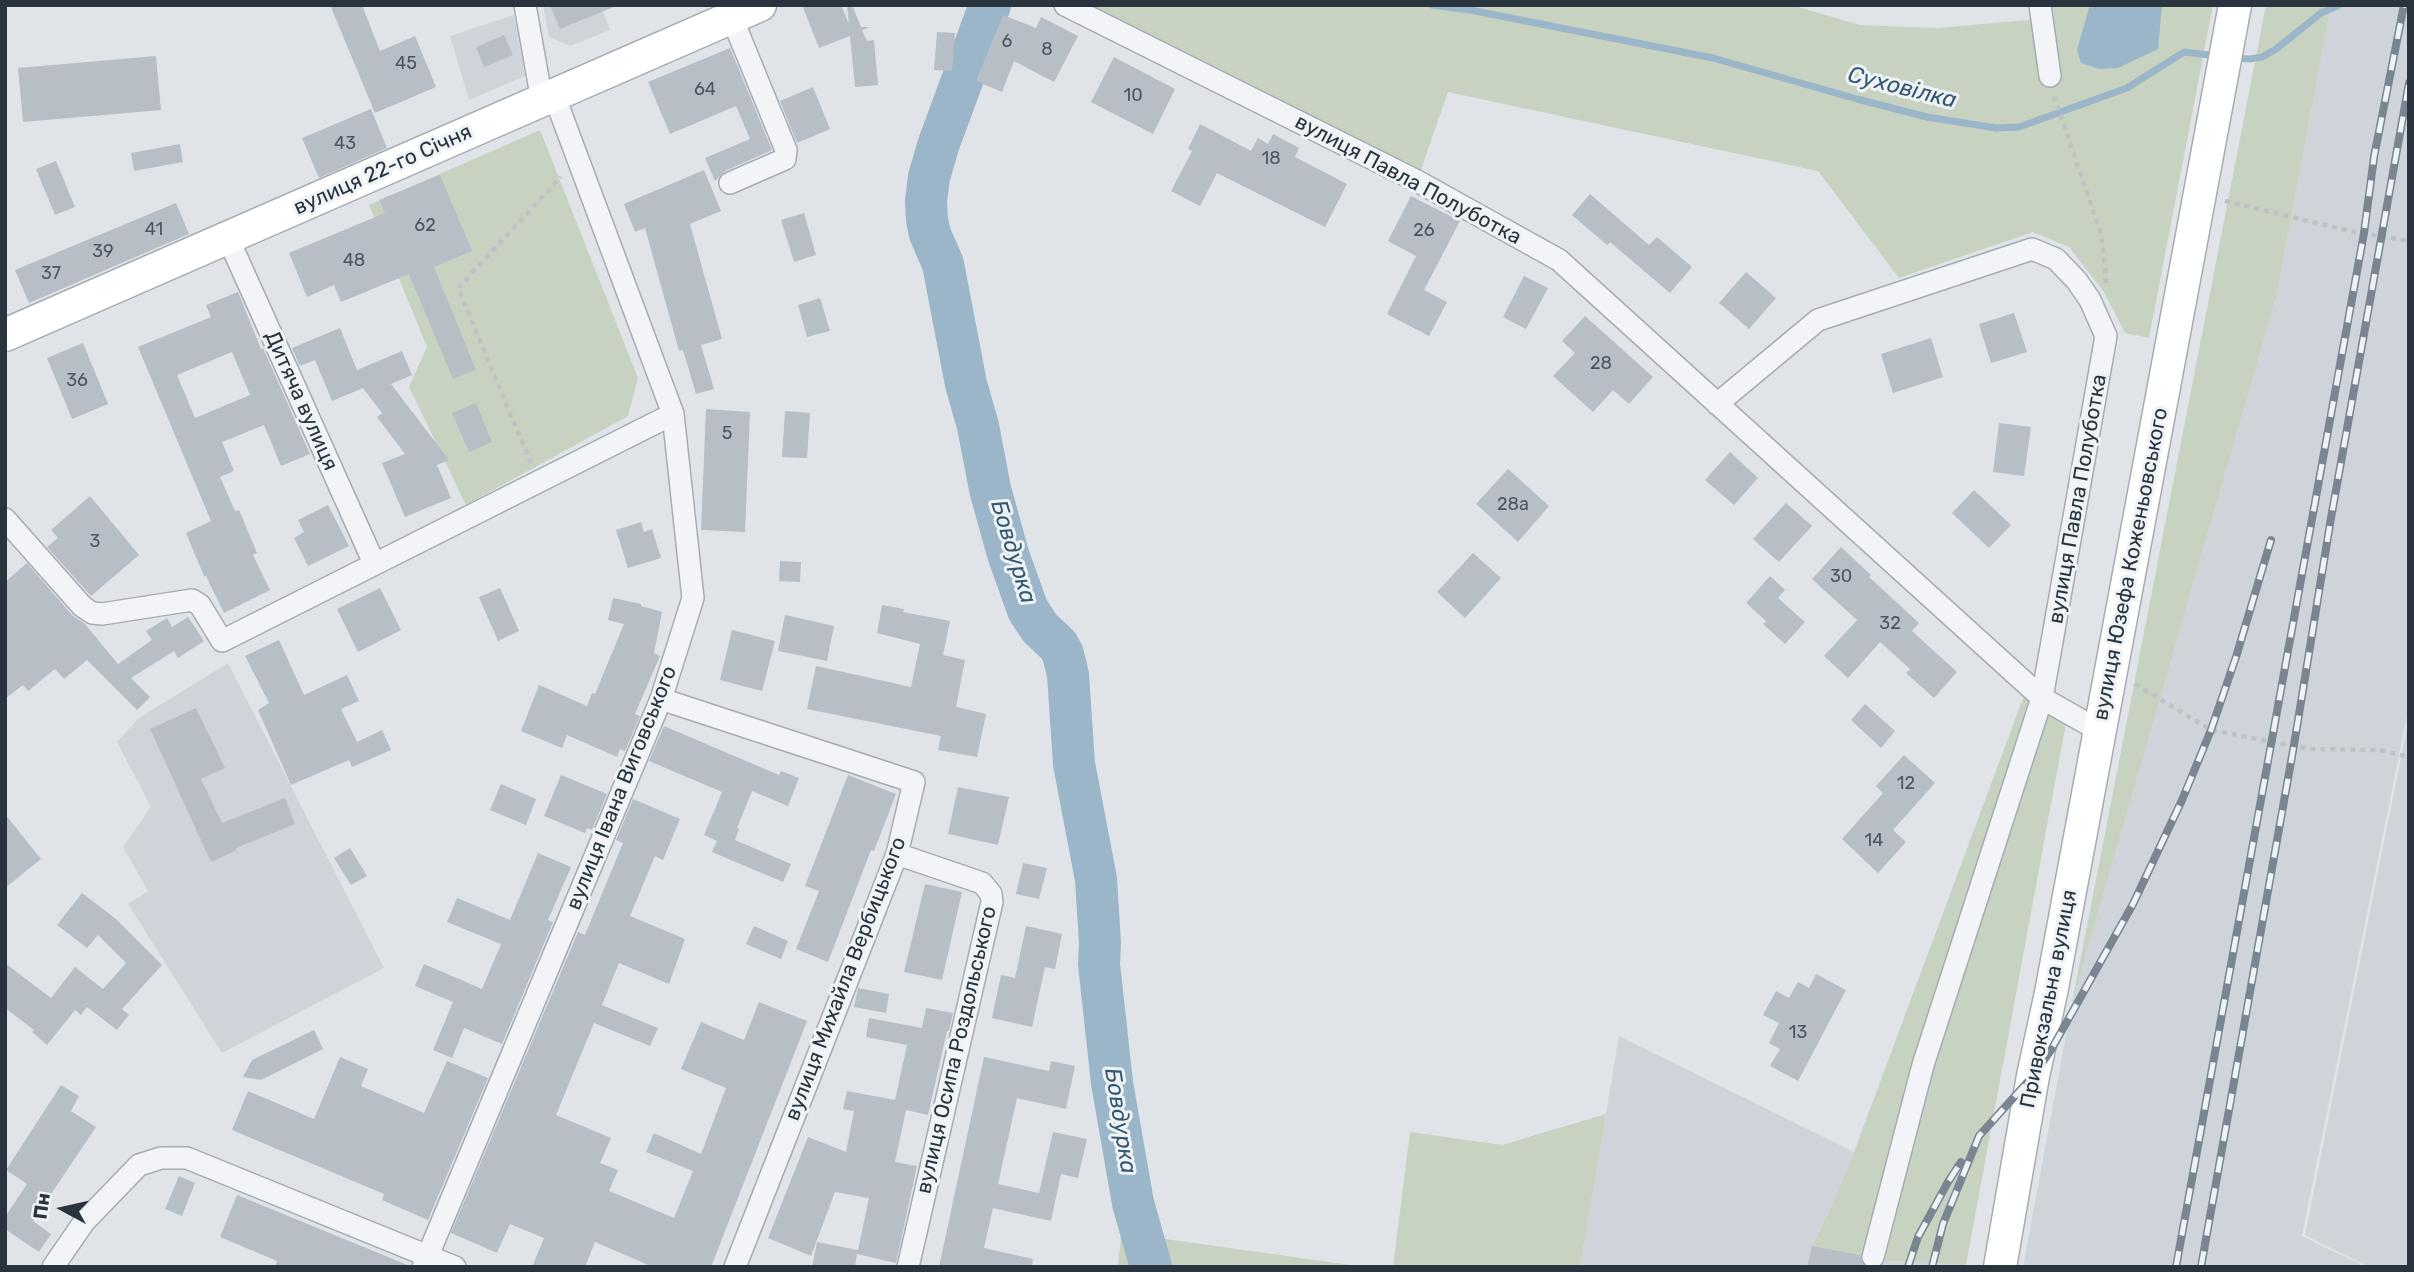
<!DOCTYPE html>
<meta charset="utf-8">
<style>
body{margin:0}
#map{position:relative;width:2414px;height:1272px;overflow:hidden;background:#e0e4e8;font-family:Rubik,sans-serif}
canvas{display:block}
.frame{position:absolute;inset:0;border:7px solid #29343f;pointer-events:none}
.north{position:absolute;left:28px;top:1174px;width:70px;height:70px;-webkit-text-stroke:5px #eff3f6;paint-order:stroke;rotate:278deg;font-size:19px;font-weight:700;line-height:28px;text-align:center;color:#29343f}
.north::after{content:'';display:block;margin:auto;width:24px;height:32px;background:#29343f;clip-path:polygon(50% 0,100% 100%,50% 72%,0 100%)}
</style>
<div id="map">
<canvas width="2414" height="1272"></canvas>
<div class="frame"></div>
<div class="north">Пн</div>
</div>
<script>
const ctx = document.querySelector('canvas').getContext('2d');
ctx.lineJoin = 'round';
function paint(path, color) { ctx.fillStyle = color; ctx.fill(path, 'evenodd'); }
const poly = rows => new Path2D(rows.map(r => 'M' + r).join(''));
function strokePath(path, color, width, dash) { ctx.strokeStyle = color; ctx.lineWidth = width; ctx.lineCap = dash ? 'butt' : 'round'; ctx.setLineDash(dash || []); ctx.stroke(path); }
function label(font, color, halo, rows, align = 'center') {
  ctx.font = font + ' Rubik,sans-serif'; ctx.lineWidth = 6; ctx.setLineDash([]); ctx.textBaseline = 'middle'; ctx.strokeStyle = halo; ctx.fillStyle = color; for (const [text, x, y, turn = 0] of rows) {
    ctx.save(); ctx.translate(x, y); ctx.rotate((+turn || 0) * Math.PI / 180); ctx.textAlign = isNaN(turn) ? turn : align; if (halo) ctx.strokeText(text, 0, 0); ctx.fillText(text, 0, 0); ctx.restore();
  }
}
paint(poly([
 [543,5,600,5,610,30,570,46,549,37],
 [2331,5,2409,5,2409,705,2302,1236,2366,1267,2023,1267,2072,1003,2276,298],
 [514,15,525,76,469,100,450,36],
 [228,663,384,968,222,1053,128,904,148,891,123,847,151,807,117,742,139,718],
 [2409,718,2409,1267,2369,1267,2305,1235],
 [1619,1036,1854,1152,1833,1203,1812,1245,1891,1261,1966,1265,1966,1267,1580,1267]
]), '#ced4da');
paint(poly([
 [983,5,998,5,946,145,937,178,933,201,934,219,955,286,997,488,1014,552,1034,605,1045,622,1062,639,1070,650,1075,674,1085,791,1099,848,1104,878,1107,965,1115,1050,1130,1133,1160,1267,1118,1267,1124,1204,1115,1175,1094,1052,1087,882,1066,768,1060,678,1055,660,1035,637,1021,614,994,532,971,426,960,388,941,285,920,226,918,202,922,175],
 [1065,5,1791,5,1860,25,1937,28,2041,19,2040,5,2213,5,2149,338,2125,333,2104,292,2069,247,2033,232,1899,278,1818,171,1448,92,1417,181],
 [2266,5,2331,5,2276,298,2072,1003],
 [540,130,638,378,628,416,466,505,409,387,427,347,369,205],
 [2028,685,2068,712,1966,1265,1891,1261,1812,1246,1833,1203,1854,1152],
 [1606,1114,1580,1267,1393,1267,1410,1132,1502,1145],
 [1158,1238,1365,1267,1164,1267]
]), '#c7d2c1');
paint(poly([
 [2092,5,2162,5,2158,49,2118,68,2099,69,2081,63,2077,50,2089,8]
]), '#9bb6c8');
strokePath(poly([
 [1432,5,1470,10,1713,58,1857,99,1927,117,1996,128,2019,127,2127,88,2184,52,2218,56],
 [2234,58,2250,59,2262,57,2276,49,2321,13,2339,5]
]), '#9bb6c8', 7);
strokePath(poly([
 [990,5,939,143,929,177,926,201,927,220,930,234,943,264,966,384,978,426,990,489,1008,554,1028,610,1040,628,1058,645,1063,654,1068,675,1074,764,1096,879,1100,943,1099,964,1112,1083,1133,1203,1151,1267]
]), '#9bb6c8', 42);
paint(poly([
 [330,5,362,5,380,51,415,36,436,87,375,113],
 [550,5,616,5,616,6,560,29],
 [802,5,841,5,849,24,847,5,852,5,861,27,870,27,862,30,867,41,874,40,878,85,855,87,850,36,819,48],
 [1003,15,1036,28,1041,17,1078,36,1054,82,1014,61,1002,92,976,81],
 [937,32,955,33,952,71,934,70],
 [504,35,513,55,484,67,476,47],
 [730,48,772,150,725,171,715,181,705,158,750,139,736,106,670,134,648,82],
 [156,56,161,110,23,122,18,68],
 [1114,57,1175,89,1153,134,1091,102],
 [813,87,830,129,797,143,780,101],
 [371,109,387,148,319,178,302,138],
 [1200,124,1251,151,1258,138,1268,144,1273,134,1299,148,1295,157,1347,184,1325,227,1217,173,1200,206,1171,191,1192,151,1188,149],
 [180,144,183,162,134,171,131,153],
 [56,161,75,207,55,215,36,169],
 [704,170,721,211,690,224,722,339,701,345,714,389,696,394,683,350,679,351,645,228,635,232,624,204],
 [440,175,472,251,434,267,476,370,453,379,409,274,341,302,334,285,307,297,289,253,385,213,379,200],
 [1590,194,1649,245,1657,237,1692,267,1670,293,1610,242,1607,245,1572,215],
 [1411,196,1460,221,1424,290,1447,302,1429,336,1387,314,1416,256,1388,241],
 [176,203,189,234,29,303,15,270],
 [804,213,816,255,794,262,781,220],
 [1746,272,1776,298,1749,329,1719,303],
 [1524,276,1548,288,1526,329,1503,317],
 [238,292,261,349,263,348,310,454,281,466,264,425,222,442,234,471,220,477,235,511,239,510,257,553,253,555,270,590,224,613,206,576,204,576,186,533,211,521,138,347,211,317,206,305],
 [232,352,250,395,195,418,177,375],
 [820,298,830,331,807,337,798,305],
 [2014,313,2027,352,1991,363,1979,324],
 [1585,316,1653,377,1629,404,1613,390,1593,412,1553,376,1575,353,1562,341],
 [340,328,357,370,402,351,412,375,391,384,449,460,437,465,451,498,405,517,382,463,405,454,377,417,382,413,363,388,332,401,315,360,300,366,292,348],
 [1931,338,1943,377,1893,393,1881,354],
 [83,343,108,404,72,419,47,358],
 [476,403,492,442,469,452,452,413],
 [706,409,750,412,745,532,701,530],
 [785,411,810,413,807,458,782,457],
 [1999,423,2031,427,2024,476,1993,472],
 [1730,452,1758,478,1734,505,1705,480],
 [1508,469,1549,506,1518,542,1476,504],
 [1974,490,2011,525,1989,548,1952,513],
 [90,496,139,555,91,596,47,547,58,538,51,530],
 [1786,503,1812,526,1779,562,1753,539],
 [328,505,349,546,308,566,294,538,304,532,298,520],
 [641,522,644,532,652,529,661,558,628,568,616,530],
 [1841,547,1871,575,1869,577,1919,623,1912,631,1957,672,1934,698,1906,673,1910,669,1880,642,1848,678,1824,656,1857,620,1812,579],
 [1473,553,1501,578,1465,618,1437,592],
 [780,561,801,562,800,582,779,581],
 [27,563,72,615,85,624,118,664,152,640,146,631,167,618,172,627,188,617,204,641,178,658,174,651,131,678,150,697,137,710,87,660,64,679,55,669,28,691,23,685,5,699,5,582],
 [1770,576,1785,590,1778,598,1805,622,1785,644,1763,624,1766,621,1746,603],
 [380,588,401,630,358,652,337,609],
 [500,588,519,631,498,641,479,597],
 [613,598,641,604,641,606,662,612,654,653,660,656,635,714,640,716,625,751,620,749,617,757,567,735,562,748,521,731,539,685,587,706,592,693,595,694,624,624,608,620],
 [882,605,904,609,903,612,950,621,943,655,965,660,956,707,986,714,977,757,938,750,941,736,807,709,816,666,911,687,920,644,877,633],
 [785,615,834,626,827,661,778,651],
 [732,630,775,641,762,691,720,680],
 [279,640,304,695,347,675,359,701,341,709,357,742,382,730,391,750,352,767,349,760,291,785,258,710,269,703,245,656],
 [1865,704,1895,731,1881,748,1851,720],
 [196,708,225,768,201,779,222,823,285,798,295,824,236,848,237,850,211,862,150,729],
 [664,726,779,775,781,771,799,778,788,806,752,791,737,828,739,829,735,840,791,864,783,882,712,852,717,841,704,835,722,792,649,761],
 [1904,755,1935,783,1893,830,1906,842,1878,873,1842,839,1883,793,1876,786],
 [561,775,607,794,592,830,587,828,585,833,544,816],
 [848,775,896,794,874,851,871,850,828,962,796,949,819,891,805,886],
 [501,784,536,799,526,825,490,810],
 [958,787,1009,797,998,845,948,834],
 [633,799,680,819,663,860,655,856,630,916,685,939,669,984,619,963,602,1005,658,1028,650,1046,594,1023,556,1115,611,1138,600,1163,618,1170,609,1191,674,1218,693,1171,646,1152,654,1133,701,1154,726,1088,681,1069,701,1022,744,1040,759,1002,807,1021,711,1267,653,1267,595,1242,585,1267,532,1267,544,1238,510,1224,497,1253,451,1233,578,932,585,935,623,843,616,840],
 [5,814,41,859,5,888],
 [350,848,367,876,351,885,334,858],
 [538,853,571,867,548,920,553,922,502,1044,464,1028,452,1058,433,1050,453,1002,415,986,424,964,482,989,501,944,447,922,457,898,510,920],
 [1023,863,1047,868,1039,899,1016,894],
 [925,884,962,892,942,980,904,972],
 [82,893,116,919,162,965,122,1009,129,1015,117,1030,87,1007,81,1015,75,1010,47,1045,32,1032,34,1030,5,1008,5,963,51,998,75,967,103,989,126,963,98,935,87,948,57,925],
 [754,926,788,941,781,959,746,944],
 [1026,926,1062,934,1055,969,1045,967,1032,1027,992,1018,1001,975,1015,978],
 [1816,974,1846,990,1798,1081,1770,1066,1780,1049,1769,1043,1779,1023,1763,1015,1776,991,1789,998,1798,982,1809,988],
 [858,988,889,994,886,1013,854,1007],
 [926,1008,953,1013,949,1031,947,1031,928,1115,906,1110,895,1162,917,1166,896,1263,857,1254,855,1267,812,1267,817,1242,858,1250,869,1198,835,1192,811,1256,768,1238,808,1137,846,1152,854,1111,843,1109,847,1091,895,1100,907,1045,866,1037,869,1018,922,1028],
 [314,1030,323,1049,261,1080,243,1077,252,1060],
 [340,1057,368,1069,361,1086,424,1113,447,1061,488,1078,428,1220,382,1200,384,1194,232,1130,248,1091,314,1119],
 [984,1057,1049,1071,1051,1061,1075,1066,1066,1109,1017,1098,998,1184,1039,1193,1053,1132,1087,1139,1078,1178,1061,1174,1051,1221,993,1208,984,1248,1033,1259,1032,1267,939,1267],
 [61,1085,79,1096,71,1111,96,1127,33,1221,51,1234,39,1252,5,1229,5,1217,27,1184,6,1170],
 [179,1176,195,1183,182,1216,165,1209],
 [237,1195,410,1266,410,1267,275,1267,277,1261,220,1237],
 [1812,1246,1860,1255,1864,1267,1807,1267]
]), '#b7bec5');
const street = poly([
 [525,5,542,101],
 [1065,5,1417,181,1559,260,2042,698,2100,731],
 [2040,5,2050,76],
 [730,183,785,159,786,150,732,18],
 [228,238,374,563],
 [1717,404,1818,320,2032,249,2056,259,2077,281,2090,300,2106,336,2042,698,1923,1065,1873,1257],
 [5,519,82,606,92,613,102,614,192,600,200,605,222,641,673,414],
 [661,699,914,782,897,854,735,1267],
 [897,854,982,883,991,894,992,902,908,1267],
 [53,1267,84,1222,139,1165,161,1158,187,1158,455,1267],
 [423,1267,661,699,693,598,673,414,554,95]
]);
const secondary = poly([
 [5,335,760,5],
 [2000,1267,2033,1076,2051,993,2235,5]
]);
strokePath(street, '#a5acb2', 24);
strokePath(secondary, '#a5acb2', 35);
strokePath(poly([
 [2054,96,2100,231,2104,255,2106,283],
 [2225,201,2354,232,2409,241],
 [531,463,458,288,561,177],
 [2135,684,2211,730,2309,749,2379,750,2409,757]
]), '#bec2c7', 4.5, [5, 5]);
strokePath(street, '#f2f4f7', 21);
strokePath(secondary, '#fff', 32);
const rail = poly([
 [1908,1267,1918,1237,1948,1182,1961,1162],
 [1932,1267,1943,1224,1979,1136,2033,1076,2051,1050,2133,904,2182,800,2211,730,2236,657,2271,540],
 [2176,1267,2364,233,2374,157,2404,5],
 [2201,1267,2294,745,2331,518,2409,83]
]);
strokePath(rail, '#798692', 8);
strokePath(rail, '#eff3f6', 5, [16]);
label('18px', '#4c5660', null, [
 ["6",1007,42],
 ["8",1047,50],
 ["45",406,64],
 ["64",705,90],
 ["10",1133,96],
 ["43",345,144],
 ["18",1271,159],
 ["62",425,226],
 ["41",154,230],
 ["26",1424,231],
 ["39",103,252],
 ["48",354,261],
 ["37",51,274],
 ["28",1601,364],
 ["36",77,381],
 ["5",727,434],
 ["28а",1513,505],
 ["3",95,542],
 ["30",1841,577],
 ["32",1890,624],
 ["12",1906,784],
 ["14",1874,841],
 ["13",1798,1033]
]);
label('21px', '#29343f', '#eff3f6', [
 ["вулиця 22-го Січня",383,170,-24],
 ["вулиця Павла Полуботка",1408,180,28],
 ["Дитяча вулиця",301,401,66],
 ["вулиця Павла Полуботка",2078,499,-80],
 ["вулиця Юзефа Коженьовського",2131,564,-79],
 ["вулиця Івана Виговського",622,788,-68],
 ["вулиця Михайла Вербицького",846,979,-69],
 ["Привокзальна вулиця",2049,999,-79],
 ["вулиця Осипа Роздольського",957,1050,-77]
]);
label('italic 23px', '#345872', '#eff3f6', [
 ["Суховілка",1902,88,14],
 ["Бовдурка",1013,552,73],
 ["Бовдурка",1120,1121,81]
]);
</script>
